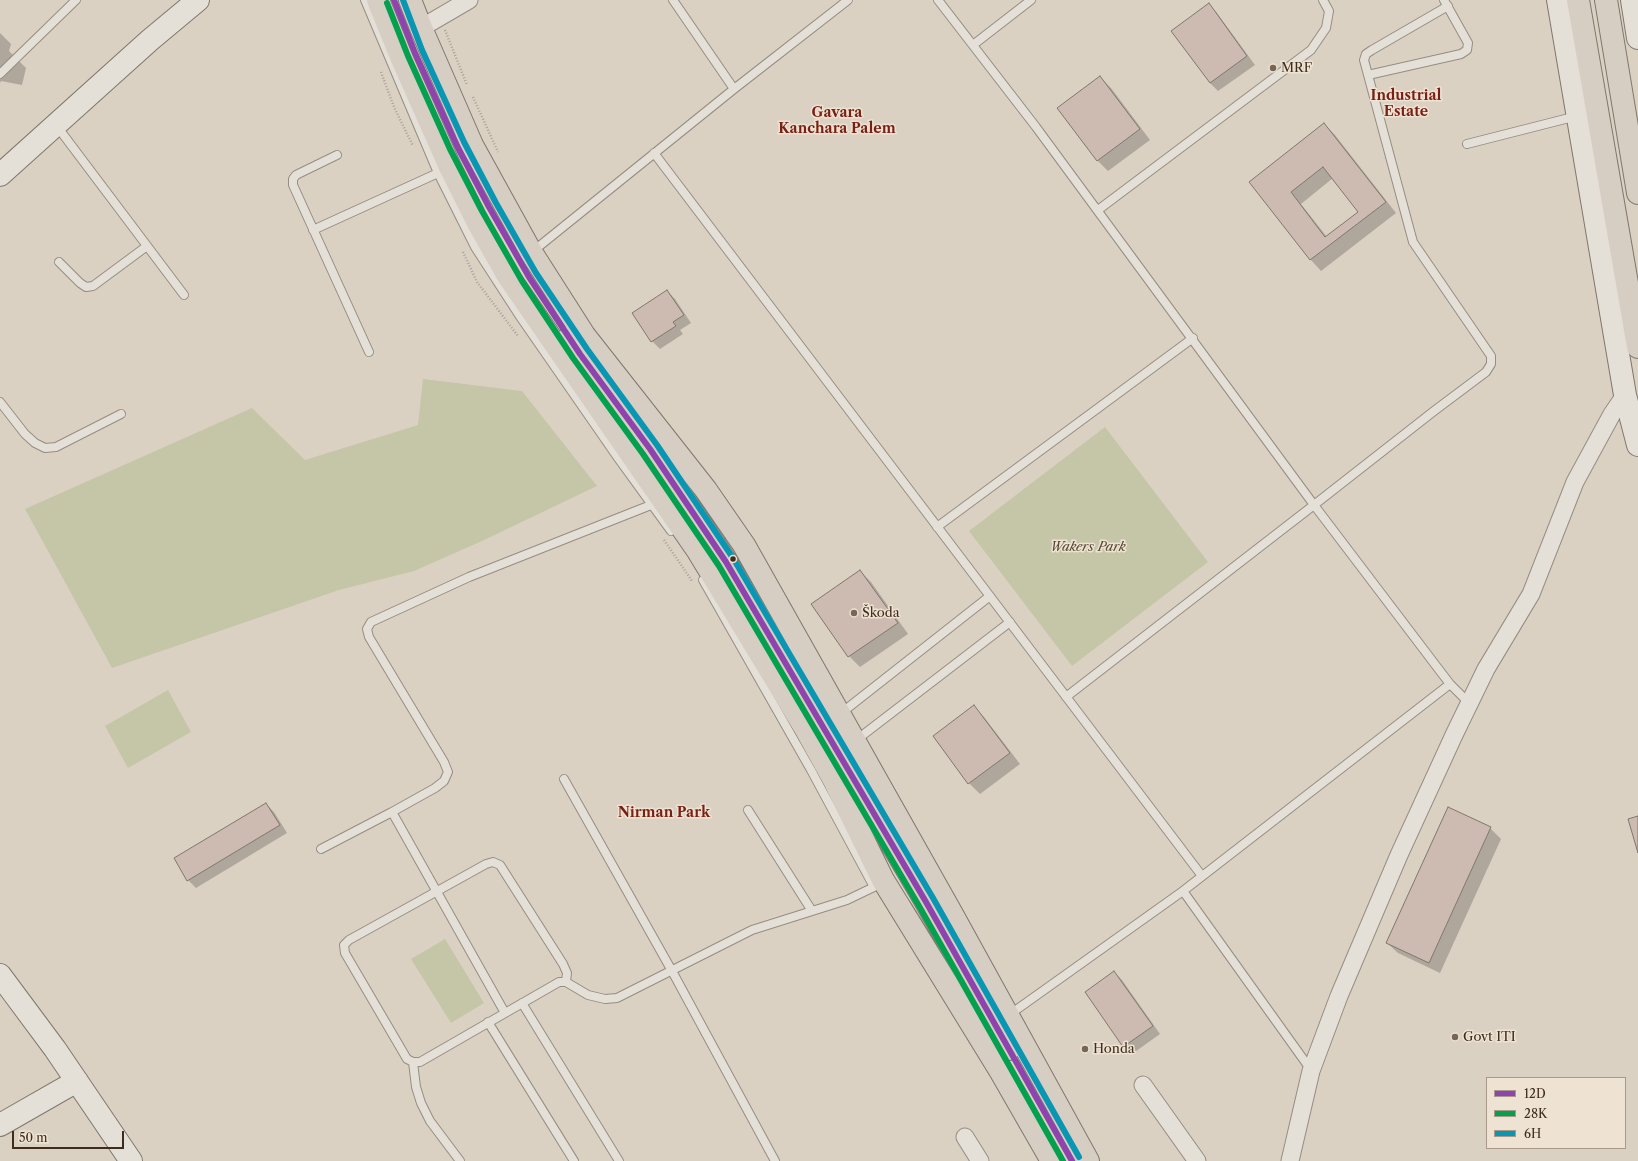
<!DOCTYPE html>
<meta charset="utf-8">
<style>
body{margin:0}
#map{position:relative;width:1638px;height:1161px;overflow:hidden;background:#dbd1c3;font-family:"Libre Caslon Text",serif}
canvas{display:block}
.legend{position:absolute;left:1486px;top:1077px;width:140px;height:72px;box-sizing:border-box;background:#eee2d2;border:1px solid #a89989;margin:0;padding:5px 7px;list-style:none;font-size:12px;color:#3e2c1c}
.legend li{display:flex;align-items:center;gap:8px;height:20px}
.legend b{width:20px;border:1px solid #a89989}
.scale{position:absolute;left:12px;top:1131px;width:112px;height:18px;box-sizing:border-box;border:2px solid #3e2c1c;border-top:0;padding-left:5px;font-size:12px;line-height:14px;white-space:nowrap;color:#3e2c1c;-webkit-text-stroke:3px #eee2d2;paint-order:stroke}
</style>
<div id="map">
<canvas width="1638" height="1161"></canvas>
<ul class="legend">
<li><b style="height:5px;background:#8e44ad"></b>12D</li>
<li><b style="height:5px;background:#03a04e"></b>28K</li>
<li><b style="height:5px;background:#0996b3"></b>6H</li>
</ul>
<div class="scale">50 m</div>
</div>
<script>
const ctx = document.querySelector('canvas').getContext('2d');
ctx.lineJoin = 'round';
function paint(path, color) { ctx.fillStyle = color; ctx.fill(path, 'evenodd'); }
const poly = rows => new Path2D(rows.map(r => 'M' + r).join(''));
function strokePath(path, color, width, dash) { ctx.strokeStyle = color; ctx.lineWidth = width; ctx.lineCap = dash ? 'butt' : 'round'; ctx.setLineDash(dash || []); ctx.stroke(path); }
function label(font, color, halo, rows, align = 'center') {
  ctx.font = font + ' "Libre Caslon Text",serif'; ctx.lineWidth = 3; ctx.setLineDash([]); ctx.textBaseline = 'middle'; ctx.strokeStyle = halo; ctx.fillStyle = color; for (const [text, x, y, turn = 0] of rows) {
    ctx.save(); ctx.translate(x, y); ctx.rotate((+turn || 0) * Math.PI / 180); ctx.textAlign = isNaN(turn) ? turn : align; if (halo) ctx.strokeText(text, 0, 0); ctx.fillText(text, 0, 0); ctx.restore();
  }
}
paint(poly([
 [423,379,522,391,597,486,482,541,414,571,339,590,112,668,25,509,252,408,305,460,418,425],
 [1105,427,1208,562,1072,666,969,531],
 [168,690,191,732,128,768,105,726],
 [445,939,484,1003,451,1023,411,959]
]), '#c5c5a7');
paint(poly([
 [1209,5,1217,13,1255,65,1218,91,1210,83],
 [0,33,11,44,9,51,26,68,22,85,1,81,0,83],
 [1100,77,1111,88,1150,140,1108,171,1097,160],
 [1324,124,1335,135,1396,213,1321,271,1311,260,1250,182],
 [1333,178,1359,212,1327,237,1301,204],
 [667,291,675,299,691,323,680,330,683,334,660,349,652,341,633,313],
 [860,571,871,582,908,634,860,667,849,656,812,604],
 [973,706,984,717,1020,764,980,794,969,783],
 [266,804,274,812,287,833,196,888,188,880],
 [1490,828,1501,839,1440,973,1398,953,1387,943],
 [906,897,911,902,935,940,929,944],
 [1114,972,1122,980,1160,1034,1132,1054,1124,1046,1086,992]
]), '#0003');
const building = poly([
 [1209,3,1247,56,1210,83,1171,31,1209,3],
 [1100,76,1140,129,1097,161,1057,108,1100,76],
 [1324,123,1386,202,1310,260,1249,182,1324,123],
 [1323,167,1358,212,1325,237,1291,192,1323,167],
 [667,290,684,315,673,322,676,326,651,342,632,313,667,290],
 [732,535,754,575,747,579,724,539,732,535],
 [860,570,898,623,848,657,811,604,860,570],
 [974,705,1010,753,968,784,933,736,974,705],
 [266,803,280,825,187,881,174,858,266,803],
 [1448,807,1491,827,1429,963,1386,943,1448,807],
 [1638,816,1638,853,1628,819,1638,816],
 [1114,971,1153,1026,1123,1047,1085,992,1114,971]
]);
paint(building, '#cdbab1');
strokePath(building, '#7f776d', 1);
const lane = poly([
 [365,0,438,173,475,247,521,318,618,458,671,531],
 [673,0,734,89],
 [938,0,1036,127,1314,505,1066,697],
 [1448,6,1372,50,1366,54,1364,60,1413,242,1491,356,1491,364,1486,372,1434,411,1314,505,1440,671,1450,684,1469,703],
 [973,45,1031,0],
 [0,74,76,0],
 [1368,75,1461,54,1467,50,1468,43,1444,0],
 [56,125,184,295],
 [1467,144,1577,116],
 [654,153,1202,876],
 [337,155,296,175,293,179,293,185,369,352],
 [1098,210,1311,50,1326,28,1329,11,1323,0],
 [313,230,438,173],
 [532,252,734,89,848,0],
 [59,262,80,283,86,287,93,286,147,246],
 [0,402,25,434,35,443,45,448,56,447,121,414],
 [937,527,1193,338],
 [840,714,990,596],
 [855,741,1010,622],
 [564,779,672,971,775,1161],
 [748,810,812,911],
 [392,812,505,1013],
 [321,849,392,812,435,788,444,781,448,772,444,762,369,637,367,629,371,622,469,577,656,503],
 [1183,891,1311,1070],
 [566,982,567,973,563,964,500,865,493,862,486,864,349,940,344,945,345,953,407,1059,413,1062,420,1062,559,982,566,982,588,995,605,999,617,998,752,930,847,900,874,887,811,770,703,580],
 [522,1003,619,1161],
 [1009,1015,1183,891,1450,684],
 [488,1022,574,1161],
 [413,1062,416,1087,421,1103,430,1121,460,1161]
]);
const street = poly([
 [421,28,469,0],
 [1143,1085,1197,1161],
 [965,1137,980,1161],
 [1290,1161,1311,1071,1339,996,1399,855,1454,735,1486,669,1531,594,1575,482,1612,414,1625,395]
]);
const secondary = poly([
 [1558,0,1625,395,1638,445],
 [1632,0,1638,38],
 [0,175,150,40,198,0],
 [0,975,55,1049,131,1161],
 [0,1125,77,1081]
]);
const primary = poly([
 [378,0,402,59,450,167,478,223,508,276,698,551,804,726,834,780,883,880,1001,1072,1052,1161],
 [410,0,421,28,472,145,531,252,584,335,706,490,744,545,953,916,1088,1161],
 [1578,0,1638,347],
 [1606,0,1638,193],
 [569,338,650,449,726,562,926,902,1009,1049]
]);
strokePath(lane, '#958d83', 10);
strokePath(street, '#958d83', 19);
strokePath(secondary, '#7f776d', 24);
strokePath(primary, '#7f776d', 24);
strokePath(poly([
 [445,30,467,85],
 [381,72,394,107,413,146],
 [473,97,498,152],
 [463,252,477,282,518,336],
 [664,540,692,581]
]), '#a7a19a', 2.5, [1, 2]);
strokePath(lane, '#e4dfd7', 8);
strokePath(street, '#e4dfd7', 17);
strokePath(secondary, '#e4dfd7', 22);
strokePath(primary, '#d7cec3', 22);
strokePath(poly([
 [394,0,415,53,457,146,489,207,529,277,580,354,650,449,726,562,926,902,1072,1161]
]), '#8e44ad', 6);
strokePath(poly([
 [387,3,408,56,450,149,482,211,522,281,573,358,643,454,719,566,919,906,1063,1161]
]), '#03a04e', 6);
strokePath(poly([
 [403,0,422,50,464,142,496,203,536,273,587,349,657,445,733,558,933,898,1079,1157]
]), '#0996b3', 6);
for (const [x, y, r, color] of [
 [1273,68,4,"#756656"],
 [733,559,3.5,"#3e2c1c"],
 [854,613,4,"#756656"],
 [1455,1037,4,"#756656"],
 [1085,1049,4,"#756656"]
]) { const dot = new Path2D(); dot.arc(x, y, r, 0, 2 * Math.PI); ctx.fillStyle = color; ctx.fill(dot); strokePath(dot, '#eee2d2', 1.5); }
label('13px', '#3e2c1c', '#eee2d2', [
 ["MRF",1281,68],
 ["Škoda",862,613],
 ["Govt ITI",1463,1037],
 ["Honda",1093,1049]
], 'left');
label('italic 13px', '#554933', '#eee2d2', [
 ["Wakers Park",1088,547]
]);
label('bold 14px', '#7a1f14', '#eee2d2', [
 ["Industrial",1406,96],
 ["Estate",1406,112],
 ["Gavara",837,113],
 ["Kanchara Palem",837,129],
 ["Nirman Park",664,813]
]);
</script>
